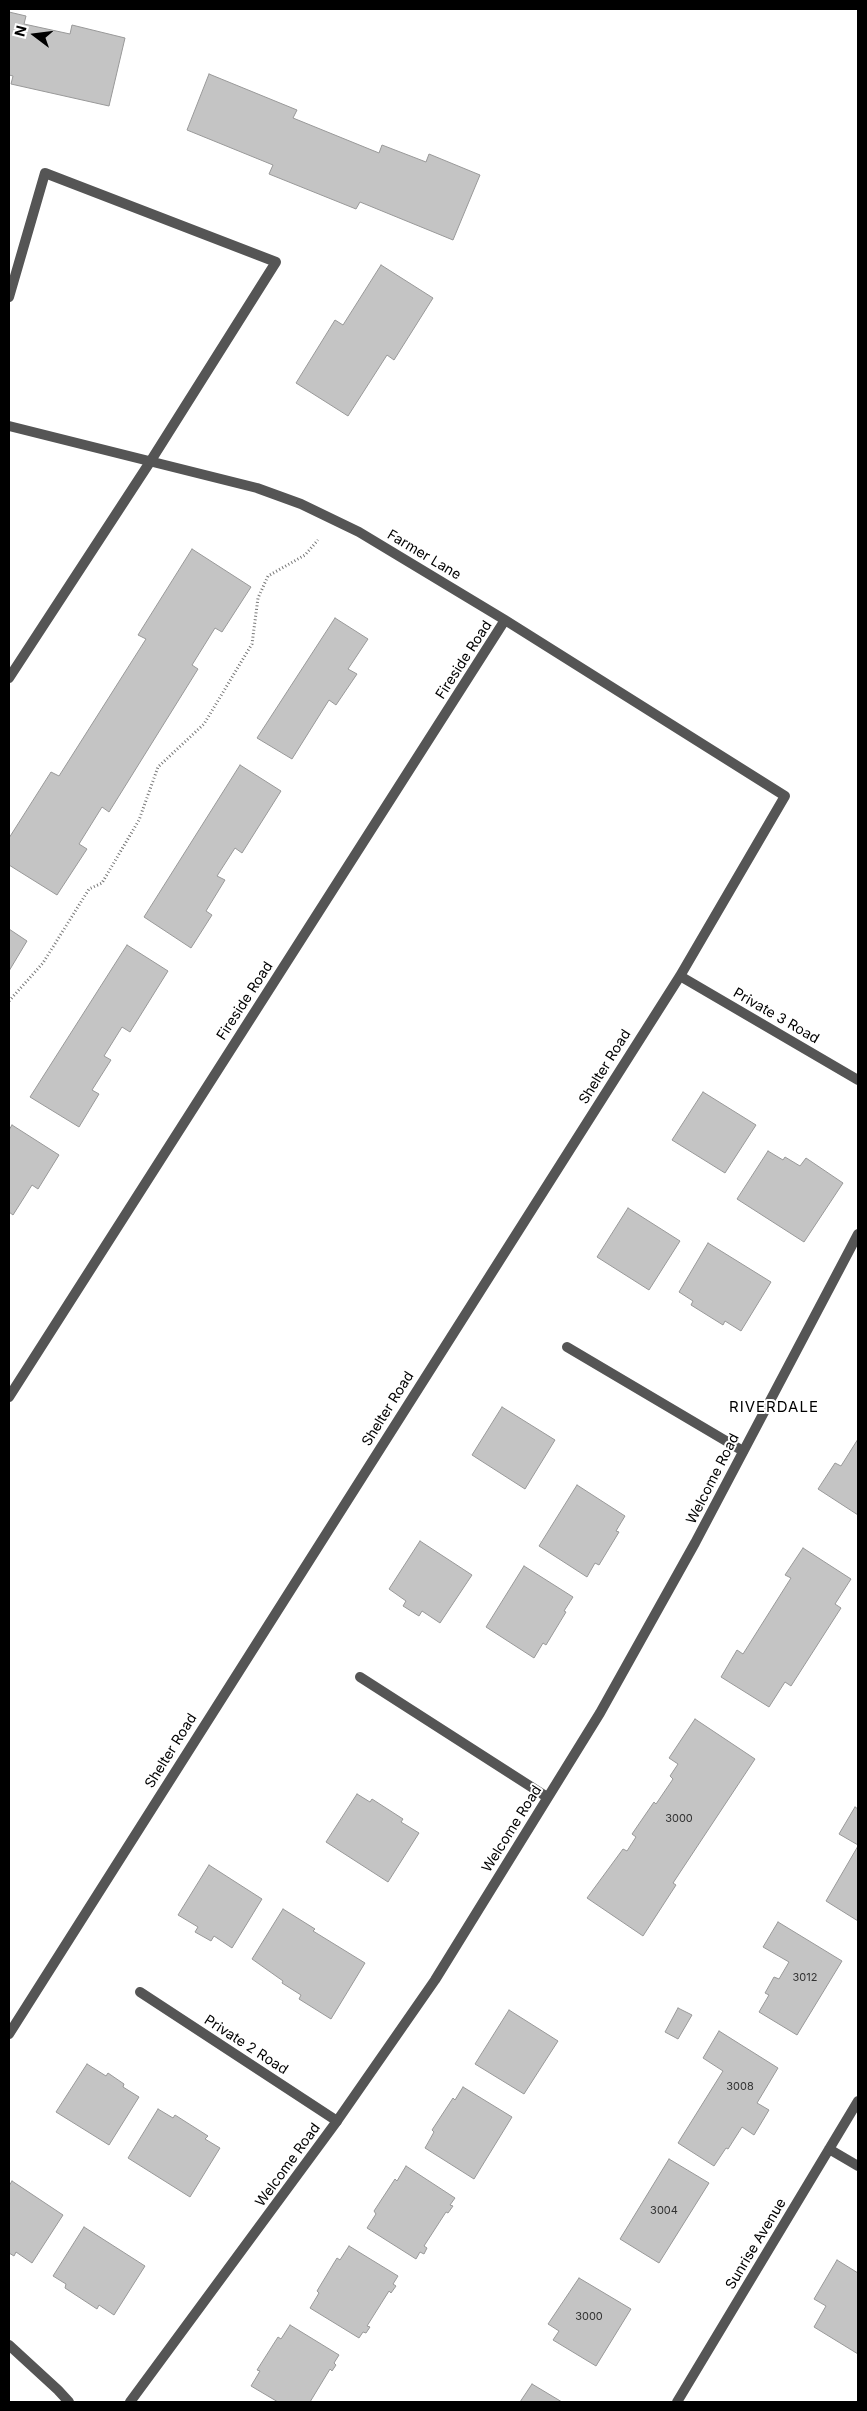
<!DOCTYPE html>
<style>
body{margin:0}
#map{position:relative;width:867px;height:2411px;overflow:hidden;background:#fff;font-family:Inter,sans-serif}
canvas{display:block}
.frame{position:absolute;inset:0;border:10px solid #000;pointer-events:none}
.north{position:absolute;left:10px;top:10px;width:50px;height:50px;-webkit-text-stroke:4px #fff;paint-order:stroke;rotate:285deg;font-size:14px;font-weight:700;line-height:20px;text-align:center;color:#000}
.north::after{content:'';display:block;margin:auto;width:18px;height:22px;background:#000;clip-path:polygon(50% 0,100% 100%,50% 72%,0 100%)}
</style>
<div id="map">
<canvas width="867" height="2411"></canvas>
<div class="frame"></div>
<div class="north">N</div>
</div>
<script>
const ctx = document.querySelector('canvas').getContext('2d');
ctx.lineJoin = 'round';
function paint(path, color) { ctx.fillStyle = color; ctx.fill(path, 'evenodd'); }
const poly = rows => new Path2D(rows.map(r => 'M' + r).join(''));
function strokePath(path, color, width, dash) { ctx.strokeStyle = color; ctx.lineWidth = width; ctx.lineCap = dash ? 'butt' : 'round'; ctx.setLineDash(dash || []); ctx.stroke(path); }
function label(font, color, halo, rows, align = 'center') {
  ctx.font = font + ' Inter,sans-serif'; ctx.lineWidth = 4; ctx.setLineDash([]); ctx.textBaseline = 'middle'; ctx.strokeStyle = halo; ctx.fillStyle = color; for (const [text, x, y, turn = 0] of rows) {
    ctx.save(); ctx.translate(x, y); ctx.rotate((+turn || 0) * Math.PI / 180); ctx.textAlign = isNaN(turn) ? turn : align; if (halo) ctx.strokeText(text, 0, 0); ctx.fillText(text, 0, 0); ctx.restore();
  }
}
const building = poly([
 [9,12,26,16,24,24,70,34,72,25,125,38,109,106,11,84,13,76,9,75,9,12],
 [209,74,297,110,293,118,379,153,382,145,426,162,429,154,480,175,453,240,360,202,356,209,269,174,273,165,187,130,209,74],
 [381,265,433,298,394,360,387,355,348,416,296,383,335,320,343,325,381,265],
 [192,549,251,587,222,632,215,628,192,665,198,669,109,812,102,807,79,844,87,849,57,895,9,865,9,838,51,772,59,776,146,639,138,635,192,549],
 [335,618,368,639,348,669,357,674,336,705,329,700,292,759,257,738,335,618],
 [240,765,281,791,242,853,235,848,217,876,225,880,206,911,212,915,191,948,144,917,240,765],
 [9,929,27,941,9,971,9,929],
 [127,945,168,971,130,1032,122,1027,104,1056,111,1060,92,1090,99,1094,79,1127,30,1097,127,945],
 [703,1092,756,1125,725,1173,672,1140,703,1092],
 [12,1125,59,1155,38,1189,32,1185,13,1215,9,1212,9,1130,12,1125],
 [768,1151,783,1160,785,1157,800,1166,806,1158,843,1183,804,1242,737,1199,768,1151],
 [628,1208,680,1241,649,1290,597,1257,628,1208],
 [708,1243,771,1282,741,1331,725,1321,723,1325,691,1305,693,1301,679,1292,708,1243],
 [502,1407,555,1440,525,1489,472,1455,502,1407],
 [858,1439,858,1515,818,1489,835,1463,841,1466,858,1439],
 [577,1485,625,1516,616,1531,619,1532,599,1565,595,1563,587,1577,539,1546,577,1485],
 [420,1541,472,1575,440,1623,422,1611,419,1616,403,1606,406,1601,389,1589,420,1541],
 [803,1548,851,1579,835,1604,841,1608,791,1686,785,1682,769,1707,721,1677,737,1650,743,1654,791,1578,785,1575,803,1548],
 [524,1566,573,1597,564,1611,566,1612,546,1645,543,1643,534,1658,486,1627,524,1566],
 [695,1719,755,1759,673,1883,676,1885,643,1936,587,1898,623,1849,627,1851,636,1837,632,1834,654,1802,656,1804,673,1779,670,1776,678,1764,669,1758,695,1719],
 [357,1794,370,1802,372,1799,403,1819,401,1822,419,1833,388,1882,326,1842,357,1794],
 [855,1807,858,1809,858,1845,839,1834,855,1807],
 [858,1846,858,1921,826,1901,858,1846],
 [209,1865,262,1899,232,1948,214,1936,211,1941,195,1932,198,1927,178,1915,209,1865],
 [283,1909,315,1929,313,1931,365,1963,331,2019,299,1999,301,1995,282,1983,283,1981,252,1959,283,1909],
 [778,1922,842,1961,797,2035,759,2012,769,1995,765,1993,774,1977,779,1979,789,1962,763,1947,778,1922],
 [678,2008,692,2015,678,2039,665,2032,678,2008],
 [509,2010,558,2041,524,2094,475,2064,509,2010],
 [719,2031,778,2068,757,2103,769,2110,754,2135,742,2127,728,2149,726,2148,714,2166,678,2143,723,2071,703,2058,719,2031],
 [87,2064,106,2076,108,2073,124,2084,123,2087,139,2097,109,2145,56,2112,87,2064],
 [463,2087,512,2117,474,2179,425,2148,434,2132,432,2130,453,2098,455,2100,463,2087],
 [158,2109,173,2118,175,2115,208,2136,205,2139,220,2148,190,2197,128,2158,158,2109],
 [669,2159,709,2183,659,2263,620,2239,669,2159],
 [406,2166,455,2198,450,2205,453,2206,448,2213,446,2212,424,2246,427,2248,424,2254,420,2252,416,2259,367,2228,376,2214,374,2211,395,2179,397,2181,406,2166],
 [12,2181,63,2215,32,2263,16,2252,14,2256,9,2253,9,2186,12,2181],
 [84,2227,145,2266,114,2315,99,2305,97,2309,65,2288,66,2284,53,2276,84,2227],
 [349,2246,398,2276,393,2284,396,2286,391,2293,389,2291,367,2326,370,2327,366,2333,363,2332,359,2338,310,2308,319,2293,317,2291,337,2258,340,2260,349,2246],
 [837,2260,858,2273,858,2354,814,2327,826,2306,814,2299,837,2260],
 [579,2278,631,2309,596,2366,553,2340,559,2331,548,2324,579,2278],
 [290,2325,339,2355,334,2363,336,2365,332,2371,330,2369,310,2402,278,2402,251,2386,260,2371,257,2370,278,2337,281,2339,290,2325],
 [532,2384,562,2402,520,2402,532,2384]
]);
paint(building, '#c4c4c4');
strokePath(building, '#999', 1);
strokePath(poly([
 [9,1001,43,963,89,889,102,883,139,820,158,767,204,724,252,644,258,598,268,576,305,555,318,540]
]), '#777', 3, [1, 2.5]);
strokePath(poly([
 [9,297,45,173,276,262,150,462,9,678],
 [567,1347,743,1451],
 [360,1677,547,1797],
 [140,1992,337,2121],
 [9,2345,58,2390,69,2402]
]), '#555', 10);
strokePath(poly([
 [9,426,257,488,301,504,359,532,505,620,785,796,680,976,9,2034],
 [680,976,858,1080],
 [9,1397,505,620],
 [829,2149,858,2166],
 [130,2402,337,2121,435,1980,600,1713,695,1543,858,1234],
 [677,2402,858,2101]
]), '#555', 10);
label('11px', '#313131', null, [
 ["3000",679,1819],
 ["3012",805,1978],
 ["3008",740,2087],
 ["3004",664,2211],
 ["3000",589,2317]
]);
label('14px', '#000', '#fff', [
 ["Farmer Lane",424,555,31],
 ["Fireside Road",464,660,-57],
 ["Fireside Road",245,1001,-57],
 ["Private 3 Road",776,1016,30],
 ["Shelter Road",605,1067,-58],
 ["Shelter Road",388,1409,-58],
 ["Welcome Road",713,1479,-63],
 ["Shelter Road",171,1751,-58],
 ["Welcome Road",512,1829,-58],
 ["Private 2 Road",246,2045,33],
 ["Welcome Road",288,2165,-54],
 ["Sunrise Avenue",756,2244,-59]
]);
ctx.letterSpacing = '1px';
label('15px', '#000', '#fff', [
 ["RIVERDALE",774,1407]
]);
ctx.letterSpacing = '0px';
</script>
